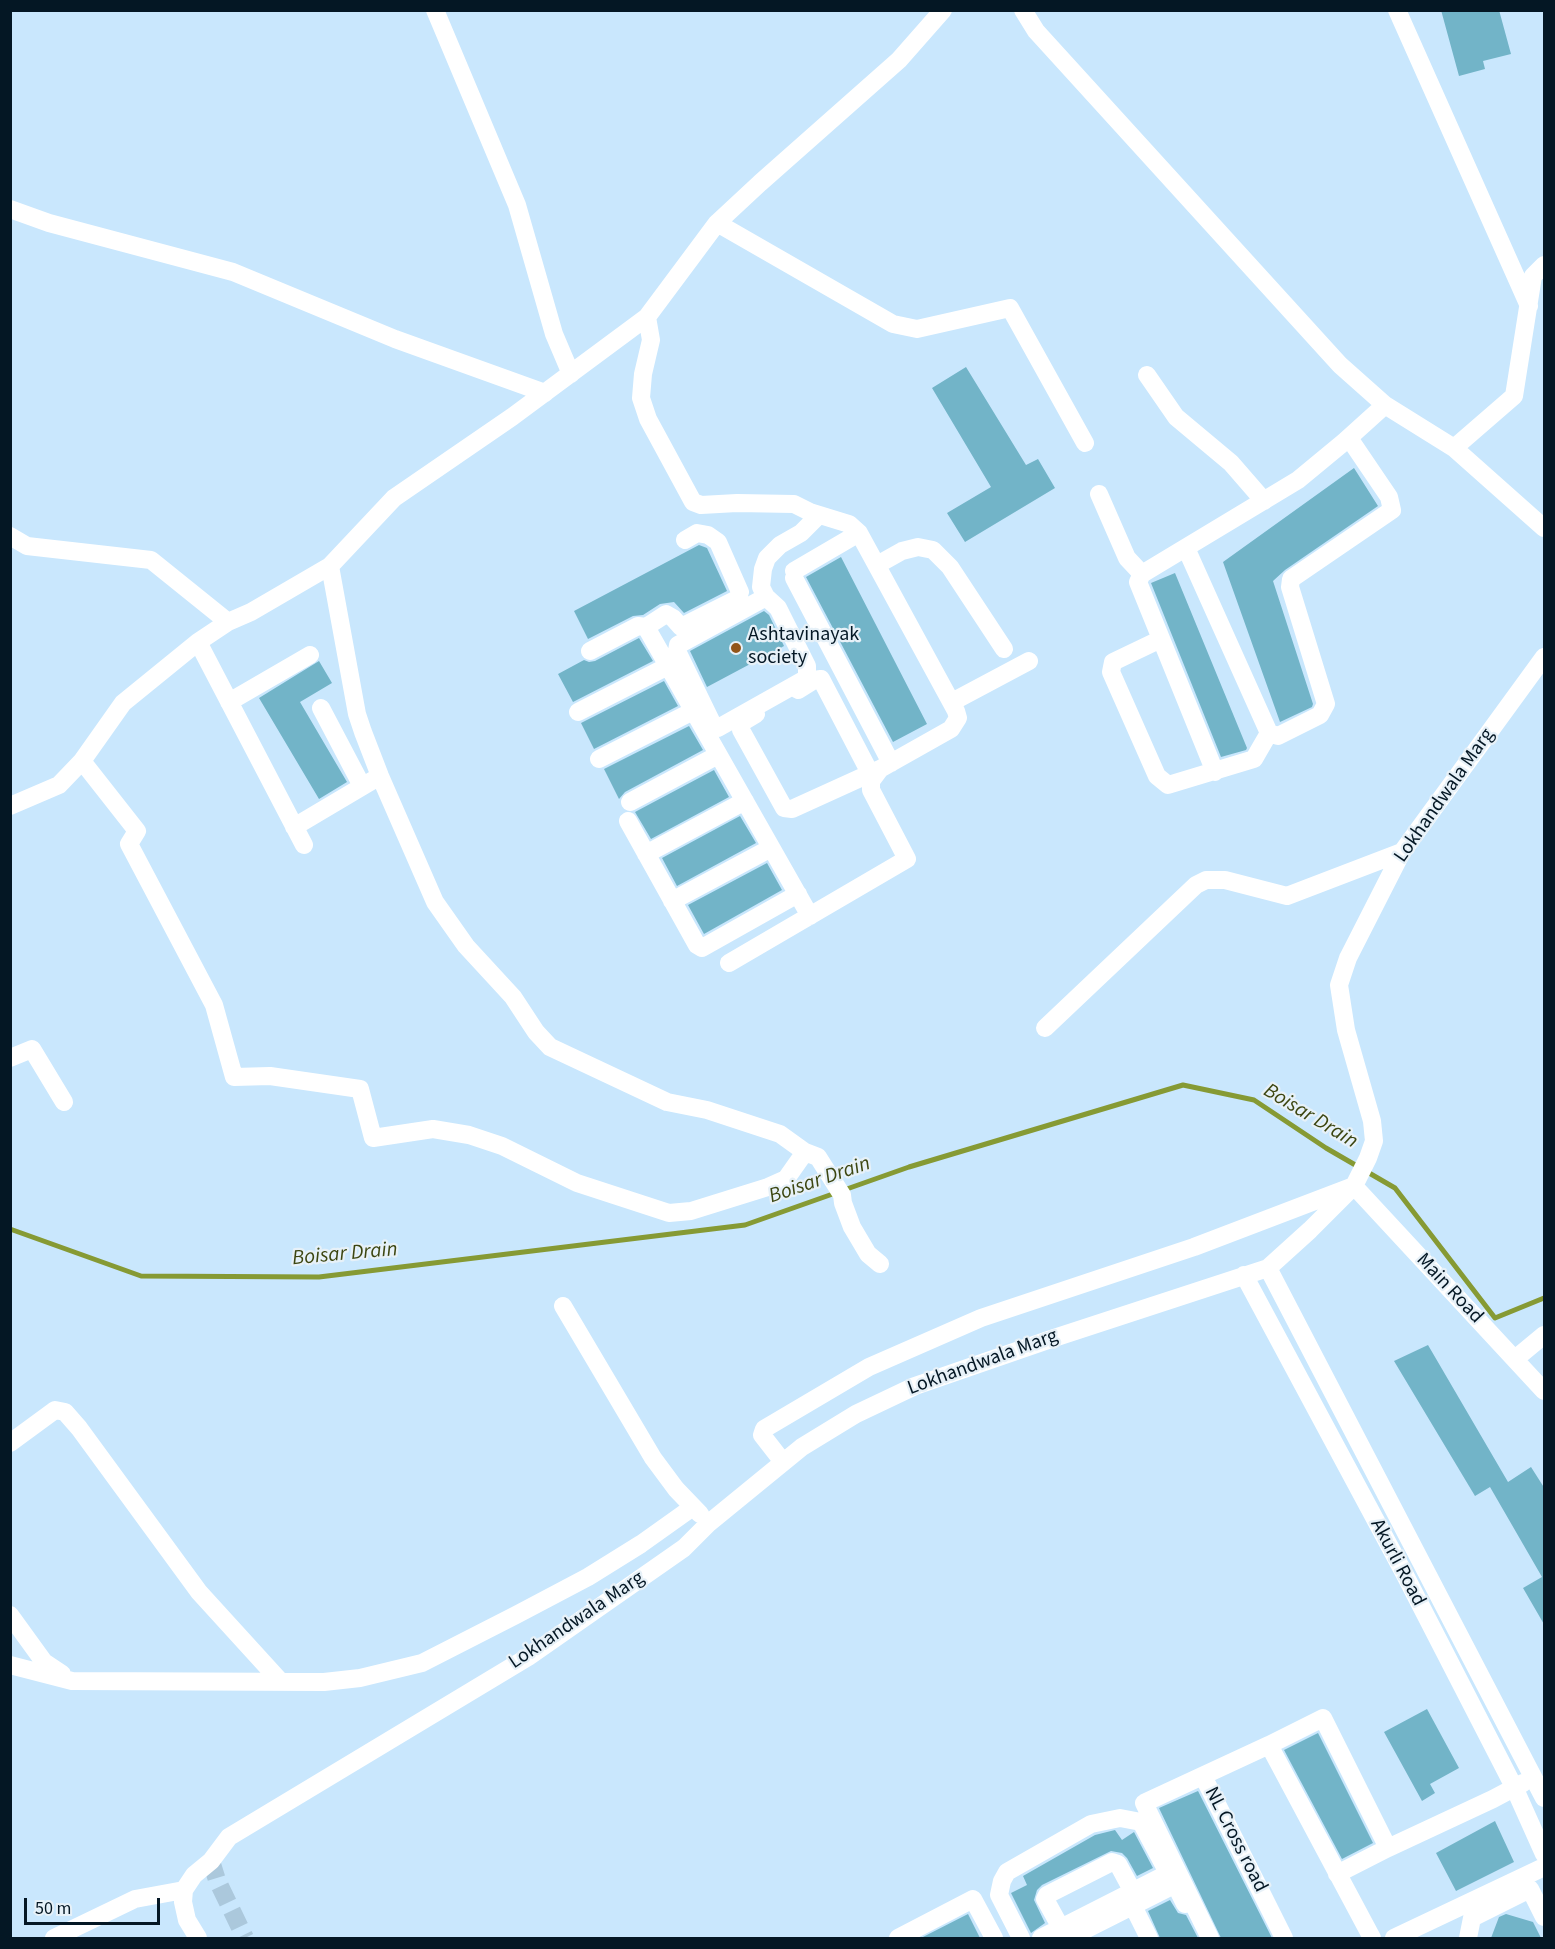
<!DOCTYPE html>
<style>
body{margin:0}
#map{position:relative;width:1555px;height:1949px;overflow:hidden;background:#c9e7fd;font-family:"Source Sans 3",sans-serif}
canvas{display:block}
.frame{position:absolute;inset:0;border:12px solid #041724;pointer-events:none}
.scale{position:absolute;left:24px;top:1898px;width:136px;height:27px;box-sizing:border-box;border:3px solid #041724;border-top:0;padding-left:8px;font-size:18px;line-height:21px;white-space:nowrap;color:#041724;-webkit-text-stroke:4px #e7f1f8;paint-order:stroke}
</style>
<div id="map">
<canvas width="1555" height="1949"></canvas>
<div class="frame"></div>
<div class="scale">50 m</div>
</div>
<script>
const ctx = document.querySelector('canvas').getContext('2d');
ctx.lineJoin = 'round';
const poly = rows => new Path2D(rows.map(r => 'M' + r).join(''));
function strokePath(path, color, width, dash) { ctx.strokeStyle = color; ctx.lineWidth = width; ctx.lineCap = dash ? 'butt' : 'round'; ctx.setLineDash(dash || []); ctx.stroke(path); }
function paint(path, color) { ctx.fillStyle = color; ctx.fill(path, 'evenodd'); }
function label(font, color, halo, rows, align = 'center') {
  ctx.font = font + ' "Source Sans 3",sans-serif'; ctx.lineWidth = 4.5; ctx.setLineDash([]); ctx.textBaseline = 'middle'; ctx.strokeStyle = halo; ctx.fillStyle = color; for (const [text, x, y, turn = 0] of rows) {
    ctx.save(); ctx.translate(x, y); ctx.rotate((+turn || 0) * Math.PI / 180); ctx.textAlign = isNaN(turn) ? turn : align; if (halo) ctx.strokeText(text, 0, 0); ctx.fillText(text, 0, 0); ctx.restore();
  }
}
strokePath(poly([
 [10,1229,141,1276,319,1277,745,1225,909,1167,1183,1085,1254,1100,1326,1148,1395,1188,1495,1318,1544,1298]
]), '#869a34', 5);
paint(poly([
 [1441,10,1499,10,1511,54,1483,61,1485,69,1459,76],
 [966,367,1026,465,1038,459,1055,488,965,542,947,513,991,487,932,388],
 [1354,468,1378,506,1285,570,1273,581,1313,704,1312,707,1280,722,1223,562],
 [699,545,707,548,727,591,684,613,674,602,660,604,643,615,633,616,588,639,574,611],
 [841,557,927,724,893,742,806,577],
 [1175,573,1247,748,1246,750,1221,757,1151,583],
 [764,611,769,615,784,646,707,687,690,651],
 [639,638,653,661,573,702,558,674,584,660,589,662,595,661],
 [319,661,332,683,300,702,347,782,319,799,259,698],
 [664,681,678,706,594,749,581,723],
 [689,726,703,750,625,792,619,799,604,769],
 [714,770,729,797,651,839,635,812],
 [740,816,756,843,677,886,662,858],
 [767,863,782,890,704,934,688,905],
 [1428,1345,1508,1482,1531,1467,1545,1489,1545,1626,1523,1588,1542,1577,1490,1487,1475,1496,1394,1361],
 [1427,1709,1459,1768,1430,1784,1435,1793,1422,1801,1384,1732],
 [1318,1733,1373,1843,1342,1859,1284,1750],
 [1198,1791,1272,1938,1221,1938,1159,1808],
 [1495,1821,1514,1862,1456,1891,1436,1853],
 [1115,1830,1122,1840,1134,1832,1153,1868,1137,1876,1127,1858,1122,1853,1111,1851,1042,1885,1037,1890,1034,1900,1045,1923,1031,1933,1011,1893,1027,1885,1023,1876,1095,1835],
 [1170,1900,1178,1913,1186,1915,1198,1938,1160,1938,1148,1911],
 [968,1914,980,1938,921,1938],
 [1506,1914,1533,1922,1541,1938,1491,1938,1499,1917]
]), '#72b4c8');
strokePath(poly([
 [211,1861,217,1880,245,1938]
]), '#abc8dc', 18, [18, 9]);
strokePath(poly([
 [435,10,517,205,554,334,571,374],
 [1023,10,1036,31,1340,365,1385,405,1454,448,1544,528],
 [1397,10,1529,306],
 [10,209,49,223,233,272,395,339,545,393],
 [717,223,893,324,917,329,1010,308,1085,443],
 [647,317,651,340,643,374,641,398,648,419,693,502,701,505,737,503,794,504,810,512,849,524,859,533,956,711,958,718,951,729,880,769,871,781,871,790,907,859,729,963],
 [1147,375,1176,417,1231,463,1264,501],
 [1454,448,1514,396,1533,276,1544,265],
 [1099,494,1127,558,1142,574],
 [10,536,27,546,151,560,228,622],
 [1186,548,1269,733,1278,736,1320,715,1326,704,1290,587,1291,579,1392,510,1389,497,1349,438],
 [877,565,902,551,918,547,933,550,950,567,1004,649],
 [330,566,357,714,363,732,380,776,435,902,466,946,513,997,536,1032,550,1047,667,1102,707,1110,780,1134,805,1152,818,1157,842,1195,843,1203,852,1227,868,1254,880,1264],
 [794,571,859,533],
 [794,578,891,763],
 [766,597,678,645,677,651,713,725,718,728,807,678,807,666,778,608,766,597,761,587,763,569,767,558,780,545,801,533,819,515],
 [646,627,666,614,673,618,681,627,737,599,740,592,718,542,708,535,697,533,685,540],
 [1161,639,1113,662,1111,672,1157,776,1168,785,1254,759,1269,733],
 [198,642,304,845],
 [590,651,638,626,646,627,810,916],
 [798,690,814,680,821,679,870,773],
 [229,702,310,655],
 [952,702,1029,661],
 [321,708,362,786],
 [578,712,668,666],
 [756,714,741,723,741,730,784,808,792,809,880,769],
 [599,759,693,711],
 [82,761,137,831,129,844,214,1005,234,1077,270,1076,360,1089,373,1138,433,1129,469,1135,502,1146,577,1183,669,1213,691,1211,768,1187,786,1179,805,1152],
 [1215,772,1138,582,1142,574,1298,480,1344,442,1385,405],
 [630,802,718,755],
 [10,806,59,785,82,761,123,703,198,642,228,622,251,612,330,566,394,498,512,417,647,317,717,223,760,183,899,60,943,10],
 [628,821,697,945,702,948,798,894],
 [294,827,380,776],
 [646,854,745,801],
 [672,901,771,848],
 [1045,1028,1196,885,1206,880,1225,880,1287,896,1402,852],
 [10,1058,32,1049,64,1102],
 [1268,1268,1544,1798],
 [1244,1275,1405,1575,1514,1787,1544,1854],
 [563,1306,653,1458,676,1489,700,1514],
 [1515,1359,1544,1335],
 [10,1443,55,1410,65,1412,79,1428,199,1592,281,1682],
 [783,1462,762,1435,764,1429,869,1367,981,1318,1194,1247,1354,1186,1544,1391],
 [10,1615,44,1662,62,1674],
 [10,1665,72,1681,324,1682,360,1678,422,1663,516,1615,588,1577,641,1544,693,1507],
 [1269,1745,1372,1938],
 [1203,1776,1284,1938],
 [1388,1848,1493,1799,1523,1783],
 [1133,1906,1149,1938],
 [1061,1928,1045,1899,1047,1895,1112,1862,1118,1864,1133,1892],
 [54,1938,135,1899,184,1890],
 [198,1938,187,1920,183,1902,184,1890,194,1875,211,1861,229,1837,528,1657,684,1548,709,1523,802,1447,856,1414,915,1386,1054,1338,1268,1268,1310,1230,1354,1186,1368,1158,1374,1141,1372,1121,1346,1030,1339,985,1348,958,1402,852,1544,657],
 [898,1938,973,1899,994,1938],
 [1021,1938,999,1895,1002,1881,1007,1872,1091,1824,1120,1818,1141,1822,1166,1869,1165,1875,1041,1938],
 [1069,1938,1172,1886,1178,1890,1185,1904],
 [1210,1938,1144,1803,1269,1745,1323,1718,1388,1848,1337,1874],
 [1394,1938,1544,1867],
 [1468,1938,1472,1918,1530,1889,1544,1917]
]), '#fff', 18);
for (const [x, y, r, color] of [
 [736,648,6,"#925519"]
]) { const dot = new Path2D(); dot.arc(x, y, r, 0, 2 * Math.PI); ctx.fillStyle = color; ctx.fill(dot); strokePath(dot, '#e7f1f8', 2); }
label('20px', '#041724', '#e7f1f8', [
 ["Ashtavinayak",748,636],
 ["society",748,659]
], 'left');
label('20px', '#041724', '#e7f1f8', [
 ["Lokhandwala Marg",1445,796,-55],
 ["Main Road",1449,1289,47],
 ["Lokhandwala Marg",983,1363,-20],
 ["Akurli Road",1397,1563,62],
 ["Lokhandwala Marg",577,1621,-34],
 ["NL Cross road",1235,1840,63]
]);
label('italic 21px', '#3c4611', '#e7f1f8', [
 ["Boisar Drain",1310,1117,31],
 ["Boisar Drain",820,1181,-19],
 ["Boisar Drain",345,1255,-5]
]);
</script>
